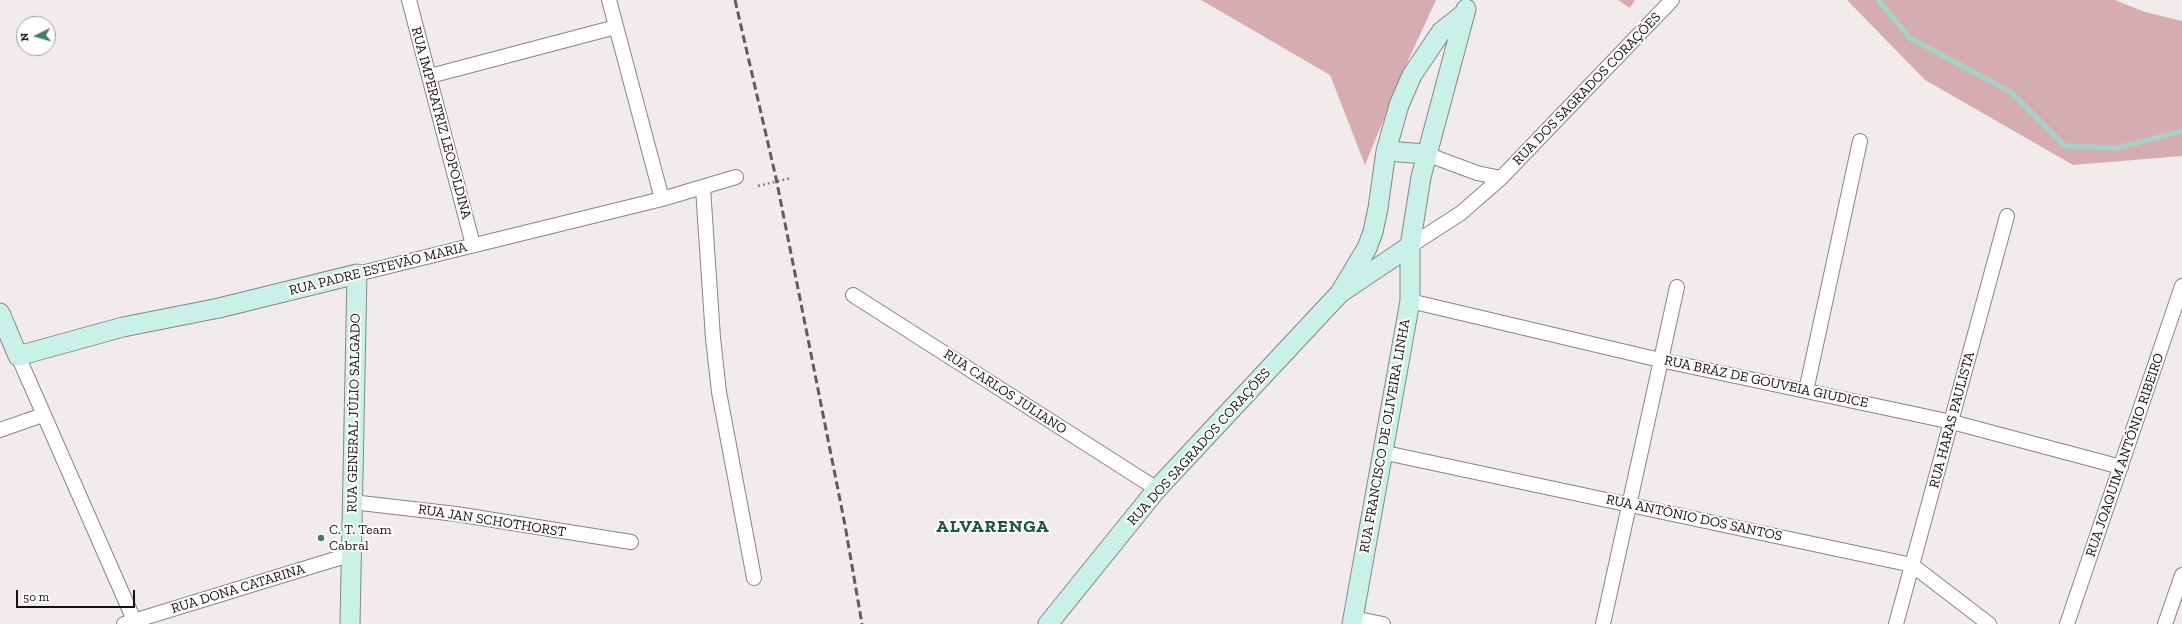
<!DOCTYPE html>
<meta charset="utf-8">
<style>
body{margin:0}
#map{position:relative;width:2182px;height:624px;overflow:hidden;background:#f2ebec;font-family:"Zilla Slab",serif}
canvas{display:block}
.north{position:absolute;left:16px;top:16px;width:40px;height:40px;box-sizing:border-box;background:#fff;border:1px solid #a1a0a0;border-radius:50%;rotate:265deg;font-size:11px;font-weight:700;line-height:16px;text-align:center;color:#131111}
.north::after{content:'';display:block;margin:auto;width:14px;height:18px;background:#3c7d6c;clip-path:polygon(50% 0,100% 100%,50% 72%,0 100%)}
.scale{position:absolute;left:16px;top:590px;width:119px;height:18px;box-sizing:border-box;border:2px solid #131111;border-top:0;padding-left:5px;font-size:12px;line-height:14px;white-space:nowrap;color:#131111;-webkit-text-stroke:3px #fff;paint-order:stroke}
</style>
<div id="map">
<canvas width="2182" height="624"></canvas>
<div class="north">N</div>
<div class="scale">50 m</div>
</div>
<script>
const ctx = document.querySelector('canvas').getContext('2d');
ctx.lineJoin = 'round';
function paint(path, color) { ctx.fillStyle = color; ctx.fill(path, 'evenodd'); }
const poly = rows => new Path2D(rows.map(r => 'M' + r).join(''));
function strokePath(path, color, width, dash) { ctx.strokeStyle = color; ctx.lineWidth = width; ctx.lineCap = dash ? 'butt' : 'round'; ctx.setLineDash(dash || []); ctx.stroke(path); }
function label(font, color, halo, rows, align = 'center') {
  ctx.font = font + ' "Zilla Slab",serif'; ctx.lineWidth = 4; ctx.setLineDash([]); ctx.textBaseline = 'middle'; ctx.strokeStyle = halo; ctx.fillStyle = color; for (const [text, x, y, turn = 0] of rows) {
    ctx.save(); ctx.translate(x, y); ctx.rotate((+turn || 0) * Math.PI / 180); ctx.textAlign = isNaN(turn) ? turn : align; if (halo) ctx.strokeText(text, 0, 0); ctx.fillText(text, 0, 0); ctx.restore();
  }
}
paint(poly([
 [1201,0,1436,0,1406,65,1365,165,1330,75],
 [1618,0,1635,0,1630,8],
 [1847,0,2115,0,2145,12,2182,21,2182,156,2073,165,1925,80]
]), '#d5adb1');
strokePath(poly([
 [1878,0,1910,38,2011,92,2065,146,2117,148,2182,131]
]), '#a8d2c5', 5);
const street = poly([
 [409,0,473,245],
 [609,0,662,199],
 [430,76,616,27],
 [1426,154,1477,173,1501,178],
 [703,188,713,338,719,392,754,578],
 [1410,246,1461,213,1501,178,1672,0],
 [357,274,662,199,736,177],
 [853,295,1157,489],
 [1410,301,1660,360,1952,422,2121,467],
 [18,356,134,620],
 [1806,391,1860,141],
 [0,430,43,415],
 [1381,452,1912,565,1989,624],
 [352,502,456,514,631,542],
 [1353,618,1383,624],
 [124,624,352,554],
 [1603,624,1677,287],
 [1896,624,2007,216],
 [2067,624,2182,286],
 [2165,624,2182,575]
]);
const secondary = poly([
 [1386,151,1426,154],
 [1340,293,1410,246],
 [0,313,18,356,123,327,219,308,357,274,350,624],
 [1048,624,1157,489,1340,293,1367,248,1373,232,1378,208,1386,151,1399,105,1412,75,1441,32,1465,13],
 [1352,624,1410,301,1410,246,1421,177,1466,9]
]);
strokePath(street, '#898484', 16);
strokePath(secondary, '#898484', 21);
strokePath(poly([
 [758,186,791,178]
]), '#888384', 2.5, [2, 3]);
strokePath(street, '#fff', 14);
strokePath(secondary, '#caf1e7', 19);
strokePath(poly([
 [735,0,776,178,845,525,862,624]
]), '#615d5d', 3, [8, 4]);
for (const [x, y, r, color] of [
 [321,538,4,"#3c7d6c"]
]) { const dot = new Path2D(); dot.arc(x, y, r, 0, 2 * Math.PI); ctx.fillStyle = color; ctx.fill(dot); strokePath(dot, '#fff', 1.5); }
label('14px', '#131111', '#fff', [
 ["RUA DOS SAGRADOS CORAÇÕES",1587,89,-46],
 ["RUA IMPERATRIZ LEOPOLDINA",441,123,75],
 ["RUA PADRE ESTEVÃO MARIA",378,269,-14],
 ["RUA BRÁZ DE GOUVEIA GIUDICE",1766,382,12],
 ["RUA CARLOS JULIANO",1005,392,33],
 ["RUA GENERAL JÚLIO SALGADO",354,413,-89],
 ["RUA HARAS PAULISTA",1952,420,-75],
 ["RUA FRANCISCO DE OLIVEIRA LINHA",1385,436,-80],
 ["RUA DOS SAGRADOS CORAÇÕES",1199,447,-48],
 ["RUA JOAQUIM ANTÔNIO RIBEIRO",2125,455,-71],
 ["RUA ANTÔNIO DOS SANTOS",1694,518,12],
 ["RUA JAN SCHOTHORST",492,521,9],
 ["RUA DONA CATARINA",238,589,-17]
]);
label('14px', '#131111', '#fff', [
 ["C. T. Team",329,530],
 ["Cabral",329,546]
], 'left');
ctx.letterSpacing = '1px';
label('bold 18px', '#1f5346', '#fff', [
 ["ALVARENGA",993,527]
]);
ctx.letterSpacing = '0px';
</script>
